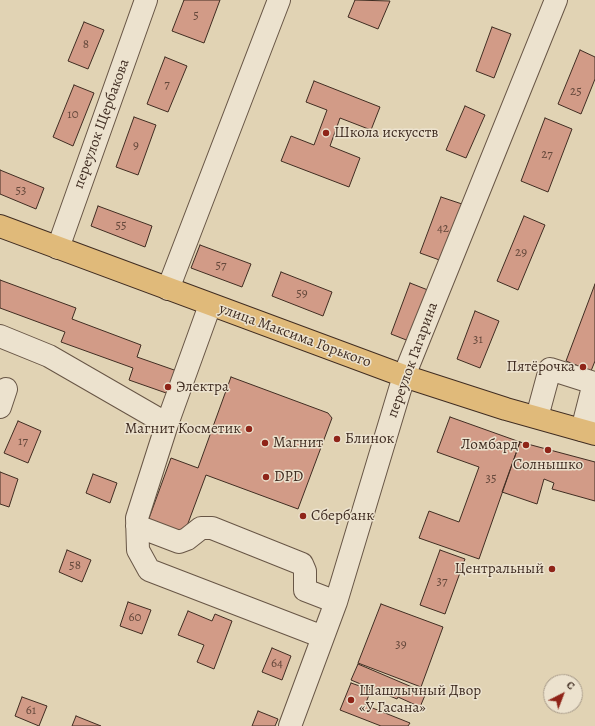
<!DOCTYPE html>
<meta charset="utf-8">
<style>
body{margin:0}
#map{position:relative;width:595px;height:726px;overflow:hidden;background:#e1d3b4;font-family:Alegreya,serif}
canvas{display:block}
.north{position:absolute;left:543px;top:674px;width:40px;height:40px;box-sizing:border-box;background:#ece2ce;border:1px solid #a79a89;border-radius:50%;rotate:42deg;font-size:11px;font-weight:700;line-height:16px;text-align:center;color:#402d22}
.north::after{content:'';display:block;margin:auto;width:14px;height:18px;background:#8f2418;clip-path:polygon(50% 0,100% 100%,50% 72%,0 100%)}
</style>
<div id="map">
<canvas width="595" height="726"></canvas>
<div class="north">С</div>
</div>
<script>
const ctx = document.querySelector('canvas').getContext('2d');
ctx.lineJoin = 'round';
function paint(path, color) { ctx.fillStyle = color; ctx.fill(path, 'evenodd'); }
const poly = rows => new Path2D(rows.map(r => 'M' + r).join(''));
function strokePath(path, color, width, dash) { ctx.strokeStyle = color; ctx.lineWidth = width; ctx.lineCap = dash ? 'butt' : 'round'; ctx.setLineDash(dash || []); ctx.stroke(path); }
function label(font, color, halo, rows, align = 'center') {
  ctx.font = font + ' Alegreya,serif'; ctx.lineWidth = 3; ctx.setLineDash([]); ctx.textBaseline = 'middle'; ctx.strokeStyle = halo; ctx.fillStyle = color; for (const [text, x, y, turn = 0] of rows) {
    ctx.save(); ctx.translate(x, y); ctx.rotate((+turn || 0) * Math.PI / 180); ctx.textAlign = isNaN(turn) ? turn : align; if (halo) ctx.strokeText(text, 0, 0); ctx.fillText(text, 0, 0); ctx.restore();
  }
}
const building = poly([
 [184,0,220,0,204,43,172,31,184,0],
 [355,0,390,1,378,29,348,17,355,0],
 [84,22,104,30,88,69,68,61,84,22],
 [492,27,511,34,494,78,476,71,492,27],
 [580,50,595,57,595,79,581,114,558,104,580,50],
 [165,57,187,66,168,112,147,104,165,57],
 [314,81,380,107,371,130,340,118,330,146,360,158,349,187,281,161,291,136,314,145,327,110,306,102,314,81],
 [74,85,94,93,73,146,53,137,74,85],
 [465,106,485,115,466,158,446,150,465,106],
 [134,117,156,125,138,175,116,167,134,117],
 [545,118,572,129,548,192,521,181,545,118],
 [0,170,44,188,36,209,0,194,0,170],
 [441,197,465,205,445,262,420,253,441,197],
 [98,206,152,226,145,247,91,226,98,206],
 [524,216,545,225,518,290,497,281,524,216],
 [200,245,251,264,242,287,191,268,200,245],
 [281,272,332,292,323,316,272,296,281,272],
 [0,280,76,308,72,319,141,345,137,357,177,371,169,394,129,380,133,368,61,342,65,332,0,308,0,280],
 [410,283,433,292,414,343,391,334,410,283],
 [595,284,595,361,591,371,566,361,595,284],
 [475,311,499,321,480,368,457,359,475,311],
 [231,377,328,413,332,418,298,509,206,475,184,534,148,521,171,458,198,468,231,377],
 [450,417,520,442,479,559,419,538,429,511,459,522,479,467,437,452,450,417],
 [18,421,41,431,28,463,4,453,18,421],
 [520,442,595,462,595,501,552,489,554,483,544,479,537,504,502,492,520,442],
 [0,472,18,479,9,507,0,504,0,472],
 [93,474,117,483,110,503,86,493,93,474],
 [67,550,91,560,82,582,59,572,67,550],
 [440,550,465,559,445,614,420,605,440,550],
 [128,602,151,610,142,634,120,626,128,602],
 [381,604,443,627,421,687,358,663,381,604],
 [188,611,212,621,215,614,232,621,214,669,197,662,204,645,178,635,188,611],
 [272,648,291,656,282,680,262,672,272,648],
 [358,664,426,693,420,707,398,697,397,699,351,680,358,664],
 [351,683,371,690,365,705,410,723,408,726,381,726,340,710,351,683],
 [22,697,47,706,39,726,15,716,22,697],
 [258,711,278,719,275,726,252,726,258,711],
 [76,716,101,726,72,726,76,716]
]);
paint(building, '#d29b87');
strokePath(building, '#402d22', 1);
const minor = poly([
 [58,248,146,0],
 [168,289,279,0],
 [210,305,167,424,137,518,138,550,149,570,323,637],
 [0,336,49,356,167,424],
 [0,407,6,389],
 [537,417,550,369,594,383,582,430],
 [137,526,179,542,187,539,201,528,212,528,302,564,305,571,305,590,336,602],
 [290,726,336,602,404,376,556,0]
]);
const major = poly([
 [0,226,404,376,506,409,595,434]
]);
strokePath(minor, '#685646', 24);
strokePath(major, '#402d22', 24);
strokePath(minor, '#ece2ce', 22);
strokePath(major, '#e0ba7a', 22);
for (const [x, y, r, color] of [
 [326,133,4,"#8f2418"],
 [583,367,4,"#8f2418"],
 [168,387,4,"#8f2418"],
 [249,429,4,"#8f2418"],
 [337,439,4,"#8f2418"],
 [265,443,4,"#8f2418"],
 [526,445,4,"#8f2418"],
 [548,450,4,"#8f2418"],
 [266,477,4,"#8f2418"],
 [303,516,4,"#8f2418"],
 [552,569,4,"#8f2418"],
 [351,700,4,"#8f2418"]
]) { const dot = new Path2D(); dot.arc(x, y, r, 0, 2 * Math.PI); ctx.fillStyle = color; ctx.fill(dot); strokePath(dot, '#ece2ce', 1.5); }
label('13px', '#64483b', null, [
 ["5",196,16],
 ["8",86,45],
 ["7",167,85],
 ["25",576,92],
 ["10",73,115],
 ["9",136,146],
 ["27",547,155],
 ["53",21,191],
 ["55",121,226],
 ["42",443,229],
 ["29",521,253],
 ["57",221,266],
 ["59",302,294],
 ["31",478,340],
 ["17",23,442],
 ["35",491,479],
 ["58",75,566],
 ["37",442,582],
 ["60",135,618],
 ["39",401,645],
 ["64",277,664],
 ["61",31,711]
]);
label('15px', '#402d22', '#ece2ce', [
 ["переулок Щербакова",102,124,-70],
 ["улица Максима Горького",295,336,20],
 ["переулок Гагарина",413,360,-70]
]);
label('15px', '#402d22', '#ece2ce', [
 ["Школа искусств",334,133],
 ["Пятёрочка",575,367,"right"],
 ["Электра",176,387],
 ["Магнит Косметик",241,429,"right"],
 ["Блинок",345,439],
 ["Магнит",273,443],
 ["Ломбард",518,445,"right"],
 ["Солнышко",548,465,"center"],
 ["DPD",274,477],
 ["Сбербанк",311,516],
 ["Центральный",544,569,"right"],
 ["Шашлычный Двор",359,691],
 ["«У Гасана»",359,708]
], 'left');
</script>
